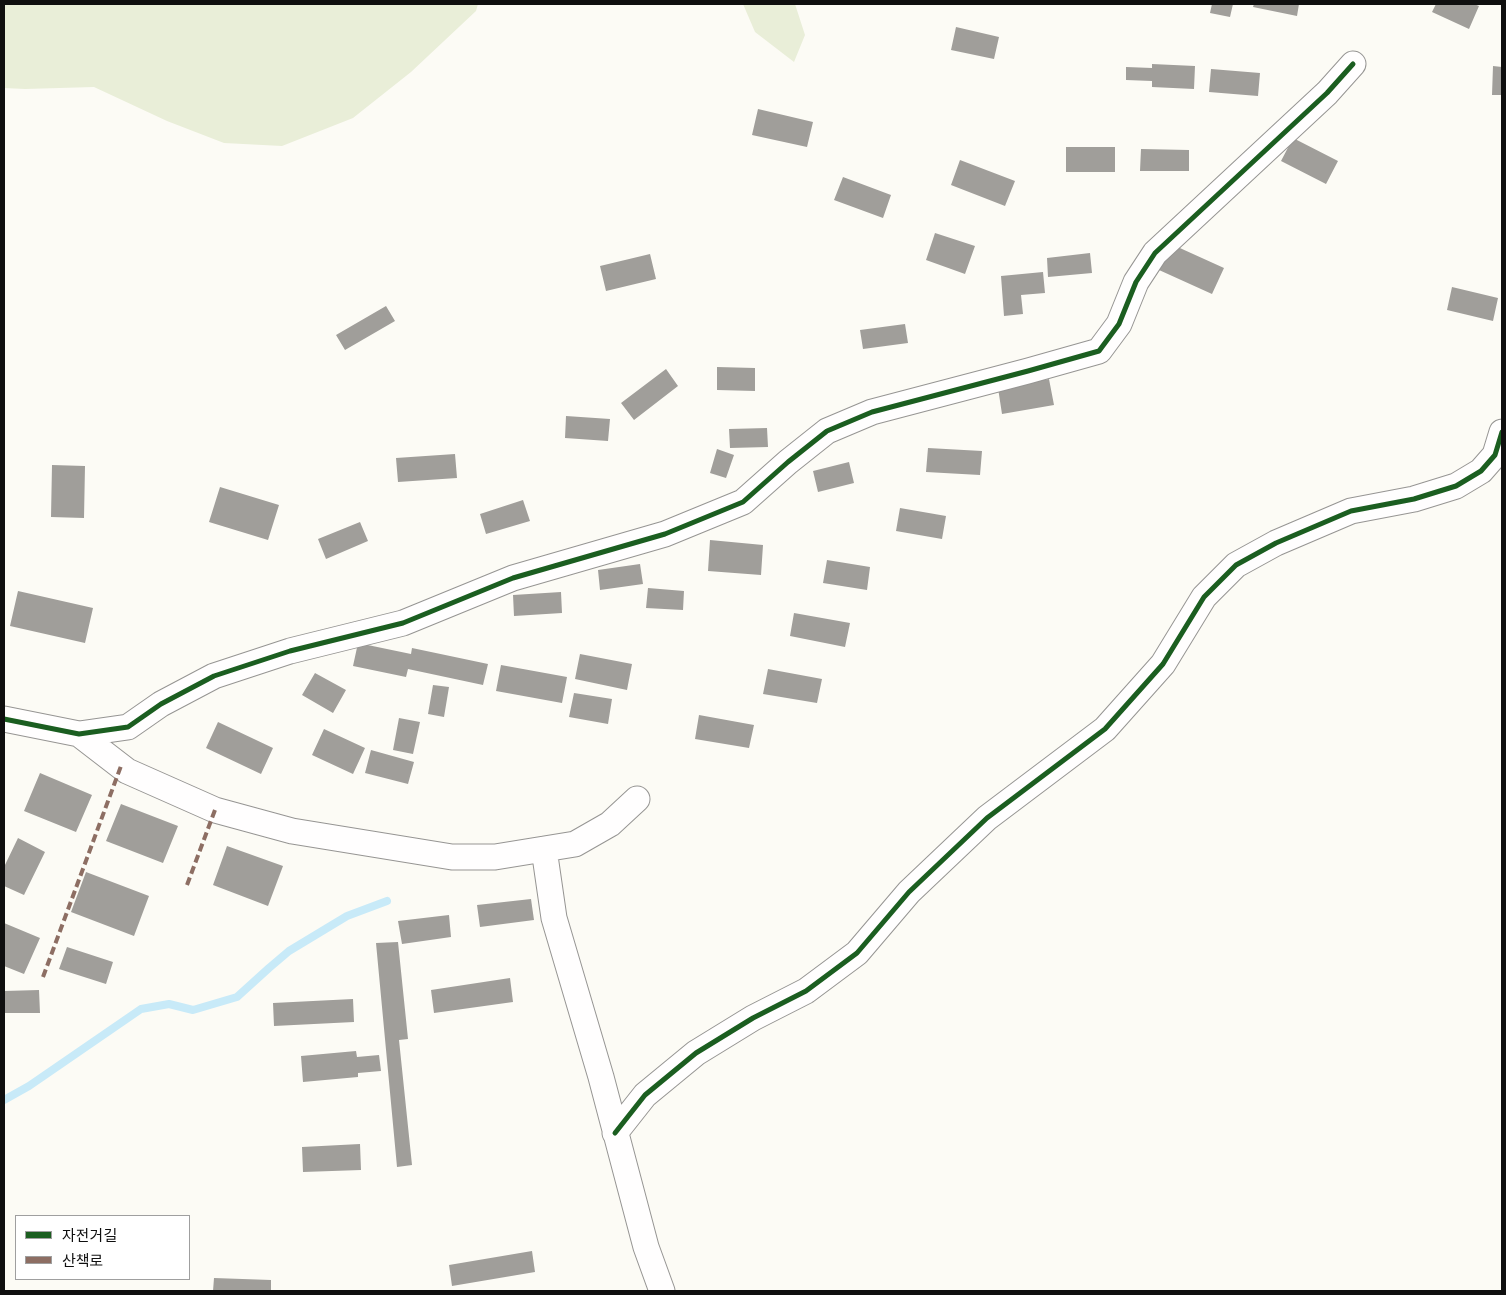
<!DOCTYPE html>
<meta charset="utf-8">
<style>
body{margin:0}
#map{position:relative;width:1506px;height:1295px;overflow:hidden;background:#fcfbf5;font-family:"Crimson Pro","Noto Sans KR",serif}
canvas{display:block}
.frame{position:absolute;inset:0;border:5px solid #0f0f0f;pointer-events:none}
.legend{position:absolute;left:15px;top:1215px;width:175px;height:65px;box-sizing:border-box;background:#fff;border:1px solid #9f9f9f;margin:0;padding:6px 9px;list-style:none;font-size:15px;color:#0f0f0f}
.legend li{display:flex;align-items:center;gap:10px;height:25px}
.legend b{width:25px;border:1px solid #9f9f9f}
</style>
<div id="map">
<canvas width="1506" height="1295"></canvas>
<div class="frame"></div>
<ul class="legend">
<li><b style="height:6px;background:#1b5e20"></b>자전거길</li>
<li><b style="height:6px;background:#8d6e63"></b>산책로</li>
</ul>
</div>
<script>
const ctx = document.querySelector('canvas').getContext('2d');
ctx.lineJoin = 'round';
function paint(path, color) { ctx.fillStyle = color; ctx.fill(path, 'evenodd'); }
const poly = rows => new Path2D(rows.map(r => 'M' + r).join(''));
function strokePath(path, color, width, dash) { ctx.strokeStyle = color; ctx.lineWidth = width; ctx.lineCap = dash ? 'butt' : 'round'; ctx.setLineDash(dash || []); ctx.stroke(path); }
paint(poly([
 [4,4,478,4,476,11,411,72,353,118,282,146,224,143,167,121,94,87,25,89,4,88],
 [743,4,795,4,805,35,794,62,755,32]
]), '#e9eed8');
strokePath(poly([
 [4,1100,29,1086,141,1009,169,1004,193,1010,237,997,269,968,289,951,347,916,387,901]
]), '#c8eaf8', 8);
paint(poly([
 [1212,4,1233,4,1230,17,1210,13],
 [1254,4,1299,4,1297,16,1253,7],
 [1436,4,1474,4,1479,6,1469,29,1432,12],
 [956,27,999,37,994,59,951,50],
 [1152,64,1195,66,1194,89,1152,87,1152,81,1126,80,1126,67,1152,68],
 [1493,66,1502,67,1502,95,1492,95],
 [1211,69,1260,73,1258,96,1209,92],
 [758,109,813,122,807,147,752,135],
 [1293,138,1338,161,1326,184,1281,161],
 [1066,147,1115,147,1115,172,1066,172],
 [1141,149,1189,150,1189,171,1140,171],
 [960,160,1015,181,1005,206,951,185],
 [843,177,891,195,883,218,834,200],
 [935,233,975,246,965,274,926,260],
 [1171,244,1224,268,1212,294,1159,270],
 [1090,253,1092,273,1048,277,1047,258],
 [650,254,656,279,606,291,600,266],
 [1043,272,1045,293,1021,295,1023,314,1004,316,1001,276],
 [1452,287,1498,298,1493,321,1447,310],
 [386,306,395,321,345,350,336,335],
 [905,324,908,343,863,349,860,330],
 [717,367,755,368,755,391,717,390],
 [666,369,678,386,634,420,621,403],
 [1049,379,1054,405,1002,414,998,388],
 [566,416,610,419,608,441,565,438],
 [767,428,768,447,730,448,729,429],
 [928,448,982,451,980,475,926,472],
 [717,449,734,455,726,478,710,473],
 [455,454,457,478,398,482,396,458],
 [849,462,854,483,818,492,813,471],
 [52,465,85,466,84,518,51,517],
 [220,487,279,505,268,540,209,522],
 [523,500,530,521,486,534,480,514],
 [900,508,946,516,942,539,896,531],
 [360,522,368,541,326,559,318,539],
 [710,540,763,545,761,575,708,571],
 [827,560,870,567,867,590,823,583],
 [640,564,643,584,600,590,598,570],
 [648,588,684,591,683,610,646,608],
 [18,591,93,608,85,643,10,626],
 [561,592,562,613,514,616,513,595],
 [794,613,850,623,845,647,790,636],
 [358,643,411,654,412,648,488,664,483,685,408,669,406,677,353,666],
 [580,654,632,664,627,690,575,679],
 [501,665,567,677,562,703,496,691],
 [768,669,822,679,817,703,763,694],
 [315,673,346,690,333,713,302,695],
 [433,685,449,687,444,717,428,714],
 [574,693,612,699,608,724,569,717],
 [699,715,754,725,749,748,695,739],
 [399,718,420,722,413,754,393,750],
 [218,722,273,748,261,774,206,748],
 [324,729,365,748,353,774,312,755],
 [371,750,414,762,408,784,365,773],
 [40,773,92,795,76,832,24,811],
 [121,804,178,826,163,863,106,841],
 [18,838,45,852,24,895,4,886,4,867],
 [227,846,283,866,268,906,213,885],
 [86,872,149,896,134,936,71,912],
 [531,899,534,920,480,927,477,905],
 [449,915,451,937,402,944,398,921],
 [4,923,40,938,24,974,4,966],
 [398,942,408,1039,399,1040,412,1165,397,1167,376,943],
 [67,947,113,962,106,984,59,969],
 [510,978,513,1002,434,1013,431,990],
 [39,990,40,1013,4,1013,4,991],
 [353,999,354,1022,274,1026,273,1003],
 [356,1051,357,1057,379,1055,381,1071,358,1073,358,1077,303,1082,301,1056],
 [360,1144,361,1170,303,1172,302,1147],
 [532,1251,535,1272,452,1286,449,1265],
 [214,1278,271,1280,271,1291,213,1291]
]), '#a09e9a');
const street = poly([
 [4,719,79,734,128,727,161,704,214,676,290,651,403,623,513,578,665,534,743,502,788,462,827,431,872,412,1028,371,1099,351,1119,324,1136,282,1155,253,1327,93,1353,64],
 [79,734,127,771,215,810,292,831,452,857,495,857,575,844,610,824,637,799],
 [544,849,554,918,601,1077,646,1247,662,1291],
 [615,1133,645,1095,696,1053,753,1018,806,991,857,953,909,892,987,818,1105,729,1163,664,1204,597,1236,565,1276,543,1351,511,1414,499,1456,486,1481,471,1495,455,1502,432]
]);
strokePath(street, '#969593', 27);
strokePath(street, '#fffefe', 25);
strokePath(poly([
 [187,885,215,810],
 [43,977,121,766]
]), '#8d6e63', 4, [8, 4]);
strokePath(poly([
 [4,719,79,734,128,727,161,704,214,676,290,651,403,623,513,578,665,534,743,502,788,462,827,431,872,412,1028,371,1099,351,1119,324,1136,282,1155,253,1327,93,1353,64],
 [615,1133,645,1095,696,1053,753,1018,806,991,857,953,909,892,987,818,1105,729,1163,664,1204,597,1236,565,1276,543,1351,511,1414,499,1456,486,1481,471,1495,455,1502,432]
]), '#1b5e20', 5);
</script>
